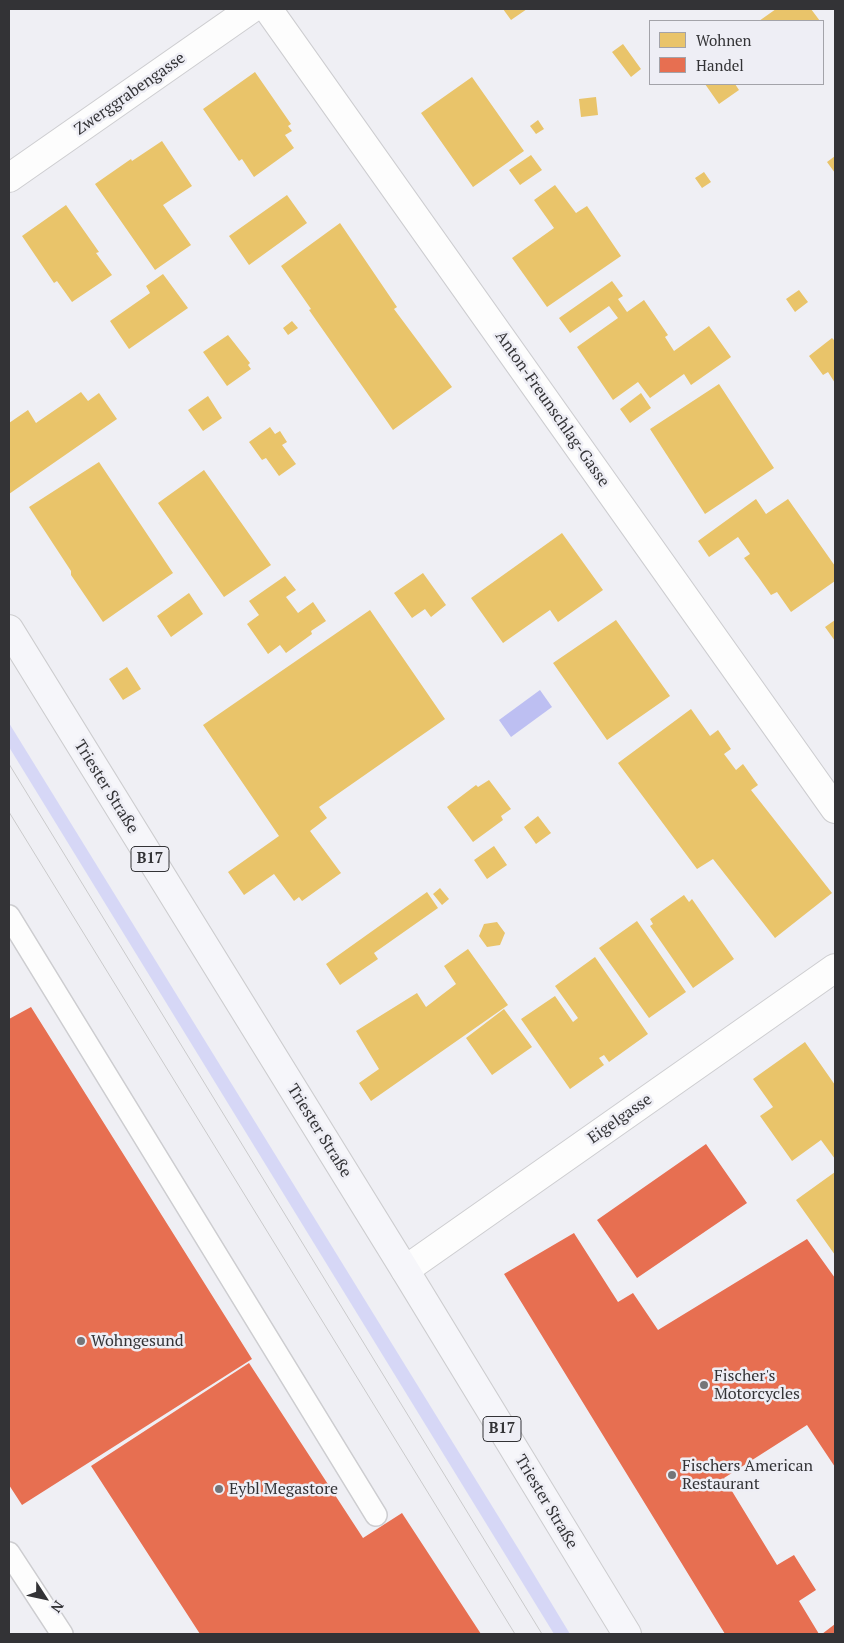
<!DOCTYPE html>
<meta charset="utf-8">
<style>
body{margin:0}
#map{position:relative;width:844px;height:1643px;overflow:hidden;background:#efeff4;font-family:"PT Serif",serif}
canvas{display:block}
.frame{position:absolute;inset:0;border:10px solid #333336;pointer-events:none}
.legend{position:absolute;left:649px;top:20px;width:175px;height:65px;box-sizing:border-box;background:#eeeef5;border:1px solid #a3a3a9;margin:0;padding:6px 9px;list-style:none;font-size:15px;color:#333336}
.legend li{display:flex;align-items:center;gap:10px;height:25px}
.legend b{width:25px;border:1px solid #a3a3a9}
.north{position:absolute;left:20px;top:1573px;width:50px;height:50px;-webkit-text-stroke:4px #eeeef5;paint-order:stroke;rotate:125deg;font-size:14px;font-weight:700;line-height:20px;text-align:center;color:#333336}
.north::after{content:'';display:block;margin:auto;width:18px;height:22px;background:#333336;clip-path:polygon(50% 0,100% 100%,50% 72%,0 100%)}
</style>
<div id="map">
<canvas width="844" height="1643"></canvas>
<div class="frame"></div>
<ul class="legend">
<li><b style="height:14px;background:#e9c46a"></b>Wohnen</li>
<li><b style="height:14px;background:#e76f51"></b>Handel</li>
</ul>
<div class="north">N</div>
</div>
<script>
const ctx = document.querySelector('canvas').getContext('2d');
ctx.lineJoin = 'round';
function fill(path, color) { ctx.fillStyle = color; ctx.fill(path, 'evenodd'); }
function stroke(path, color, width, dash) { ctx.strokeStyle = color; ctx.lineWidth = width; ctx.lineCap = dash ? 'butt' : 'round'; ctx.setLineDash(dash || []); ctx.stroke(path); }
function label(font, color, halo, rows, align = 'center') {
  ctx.font = font + ' "PT Serif",serif'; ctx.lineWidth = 5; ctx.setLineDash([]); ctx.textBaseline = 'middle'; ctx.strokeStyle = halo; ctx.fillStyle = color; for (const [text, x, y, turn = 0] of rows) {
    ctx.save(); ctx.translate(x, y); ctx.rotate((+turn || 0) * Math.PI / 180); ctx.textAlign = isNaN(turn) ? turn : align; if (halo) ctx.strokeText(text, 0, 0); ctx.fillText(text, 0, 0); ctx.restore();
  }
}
fill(new Path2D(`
 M 9,723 L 521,1553 L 570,1634 L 554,1634 L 9,747 Z`), '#d6d7f6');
fill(new Path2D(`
 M 540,690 L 552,707 L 511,737 L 499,720 Z`), '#bdbff2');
fill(new Path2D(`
 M 503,9 L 527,9 L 511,20 Z
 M 776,9 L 811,9 L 820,21 L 759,21 Z
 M 623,44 L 641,69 L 631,77 L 612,52 Z
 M 255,72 L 291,124 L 288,126 L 292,131 L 285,135 L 294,148 L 254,177 L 242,159 L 239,161 L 203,109 Z
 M 472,77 L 524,151 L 473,187 L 421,113 Z
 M 705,84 L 735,84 L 739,90 L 719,104 Z
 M 596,97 L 598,115 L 581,117 L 579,99 Z
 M 538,120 L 544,129 L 536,134 L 530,126 Z
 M 162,141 L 192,186 L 163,205 L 191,245 L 155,270 L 95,184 L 131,159 L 132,161 Z
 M 531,155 L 542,170 L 520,185 L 509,170 Z
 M 835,156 L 835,173 L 827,162 Z
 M 704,172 L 711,182 L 702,188 L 695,178 Z
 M 555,185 L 576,213 L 587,206 L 621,256 L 547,307 L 512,258 L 554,228 L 534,200 Z
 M 287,195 L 307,223 L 249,265 L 229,236 Z
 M 66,205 L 99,252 L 96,253 L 112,275 L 72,302 L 57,281 L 54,283 L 22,236 Z
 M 340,223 L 397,307 L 394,309 L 452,387 L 393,430 L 309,310 L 311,309 L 281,266 Z
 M 163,274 L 188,308 L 129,349 L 110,321 L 150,293 L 146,286 Z
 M 612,281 L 623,296 L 618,299 L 627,312 L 644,300 L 668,335 L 665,337 L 674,351 L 709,326 L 731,357 L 691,385 L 684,374 L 650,398 L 638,382 L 613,400 L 577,347 L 618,318 L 609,306 L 570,333 L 559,318 Z
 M 799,290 L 808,302 L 795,312 L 786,299 Z
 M 292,321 L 298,328 L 288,335 L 283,328 Z
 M 228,335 L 250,363 L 248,365 L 251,369 L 227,386 L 203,352 Z
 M 832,338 L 835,341 L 835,383 L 828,372 L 823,375 L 809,356 Z
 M 719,384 L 774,468 L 705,514 L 650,429 Z
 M 81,392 L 88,401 L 99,393 L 117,419 L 9,494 L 9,423 L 28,410 L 36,423 Z
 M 641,393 L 651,408 L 630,423 L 620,409 Z
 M 208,396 L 222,418 L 203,431 L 188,410 Z
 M 270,427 L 275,434 L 280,431 L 287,442 L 282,445 L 296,464 L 279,476 L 266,458 L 262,460 L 249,442 Z
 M 99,462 L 173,573 L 103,622 L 71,575 L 71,571 L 29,507 Z
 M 204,470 L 271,565 L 224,597 L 158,503 Z
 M 756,499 L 766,514 L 788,499 L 835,566 L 835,581 L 791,612 L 777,592 L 771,595 L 759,578 L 744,558 L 750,554 L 738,537 L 709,557 L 698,541 Z
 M 562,533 L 603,590 L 558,622 L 550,610 L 503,643 L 471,598 Z
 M 423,573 L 446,605 L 431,617 L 425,609 L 412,618 L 394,593 Z
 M 285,576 L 296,590 L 286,597 L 298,613 L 313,602 L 326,621 L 311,631 L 312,634 L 286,653 L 280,645 L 268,654 L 247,624 L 259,615 L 249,601 Z
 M 189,593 L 203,614 L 171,637 L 157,616 Z
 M 370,610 L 445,719 L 319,807 L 327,818 L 310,831 L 341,873 L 302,901 L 299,897 L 294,901 L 274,874 L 244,895 L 228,872 L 279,836 L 203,725 Z
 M 616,620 L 670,696 L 607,740 L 553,663 Z
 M 835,620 L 835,641 L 825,627 Z
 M 127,667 L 141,689 L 123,700 L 109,679 Z
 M 691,709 L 710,736 L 718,730 L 731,749 L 724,754 L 736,770 L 743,764 L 758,785 L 751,790 L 832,893 L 775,938 L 713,859 L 697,869 L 618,763 Z
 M 489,780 L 511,809 L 501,816 L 503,820 L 473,842 L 447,807 L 476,785 L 478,787 Z
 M 538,816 L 551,833 L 536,844 L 524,827 Z
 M 494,846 L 507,865 L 487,879 L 474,860 Z
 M 440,888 L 449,899 L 442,905 L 433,894 Z
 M 427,892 L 438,908 L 374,953 L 378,959 L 340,985 L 326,964 Z
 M 684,895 L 689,902 L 692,899 L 734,959 L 693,988 L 650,926 L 653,924 L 650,919 Z
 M 637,921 L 686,992 L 649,1018 L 599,948 Z
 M 497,922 L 505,933 L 500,945 L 487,947 L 479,936 L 484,924 Z
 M 468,949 L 508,1005 L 371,1101 L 359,1083 L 379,1069 L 356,1031 L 417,993 L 426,1007 L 456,984 L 444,966 Z
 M 595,957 L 648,1034 L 609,1062 L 604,1055 L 599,1058 L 604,1065 L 570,1089 L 521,1019 L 555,996 L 573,1022 L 578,1018 L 555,986 Z
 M 504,1009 L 532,1047 L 492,1075 L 466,1038 Z
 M 805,1042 L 835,1085 L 835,1159 L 821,1140 L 792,1161 L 760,1116 L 773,1107 L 753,1079 Z
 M 835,1172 L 835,1255 L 796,1200 Z`), '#e9c46a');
fill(new Path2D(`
 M 31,1007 L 252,1359 L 22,1505 L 9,1485 L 9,1019 Z
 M 706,1144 L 747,1203 L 637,1278 L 597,1220 Z
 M 574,1233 L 618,1302 L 633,1293 L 658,1330 L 807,1239 L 835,1278 L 835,1467 L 807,1425 L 724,1478 L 777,1565 L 794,1555 L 816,1590 L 799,1601 L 819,1634 L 725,1634 L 504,1274 Z
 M 249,1363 L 363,1538 L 402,1513 L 481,1634 L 200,1634 L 91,1466 Z
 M 835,1624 L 835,1634 L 822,1634 Z`), '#e76f51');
const service = new Path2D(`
 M 9,916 L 376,1515
 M 9,1553 L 62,1634`);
const minor = new Path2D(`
 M 268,9 L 835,809
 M 9,178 L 251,9
 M 405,1270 L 835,968`);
const primary = new Path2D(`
 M 9,629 L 405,1270 L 627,1634`);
stroke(service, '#cdcdd0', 24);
stroke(minor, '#cdcdd0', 30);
stroke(primary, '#cdcdcf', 30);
stroke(service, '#fdfdfd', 21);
stroke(minor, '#fdfdfd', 28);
stroke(primary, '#f6f6fa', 28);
stroke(new Path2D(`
 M 9,764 L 542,1634
 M 9,812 L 515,1634`), '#cacacb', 1);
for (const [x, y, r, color] of [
 [81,1341,5,"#757578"],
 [704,1385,5,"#757578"],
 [672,1475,5,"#757578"],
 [219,1489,5,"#757578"]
]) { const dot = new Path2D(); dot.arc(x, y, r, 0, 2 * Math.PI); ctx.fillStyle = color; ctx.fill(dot); stroke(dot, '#eeeef5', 2); }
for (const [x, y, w] of [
 [150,859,38],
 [502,1429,38]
]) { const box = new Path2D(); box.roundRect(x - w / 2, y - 12.5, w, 25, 4); ctx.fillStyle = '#eeeef5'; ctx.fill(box); stroke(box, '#333336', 1); }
label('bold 15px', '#333336', null, [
 ["B17",150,859],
 ["B17",502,1429]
]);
label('16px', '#333336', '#eeeef5', [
 ["Zwerggrabengasse",130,94,-35],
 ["Anton-Freunschlag-Gasse",552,409,55],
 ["Triester Straße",106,787,58],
 ["Eigelgasse",620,1119,-35],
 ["Triester Straße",319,1131,58],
 ["Triester Straße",546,1502,59]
]);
label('16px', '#333336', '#eeeef5', [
 ["Wohngesund",91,1341],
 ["Fischer's",714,1376],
 ["Motorcycles",714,1394],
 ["Fischers American",682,1466],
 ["Restaurant",682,1484],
 ["Eybl Megastore",229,1489]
], 'left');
</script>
